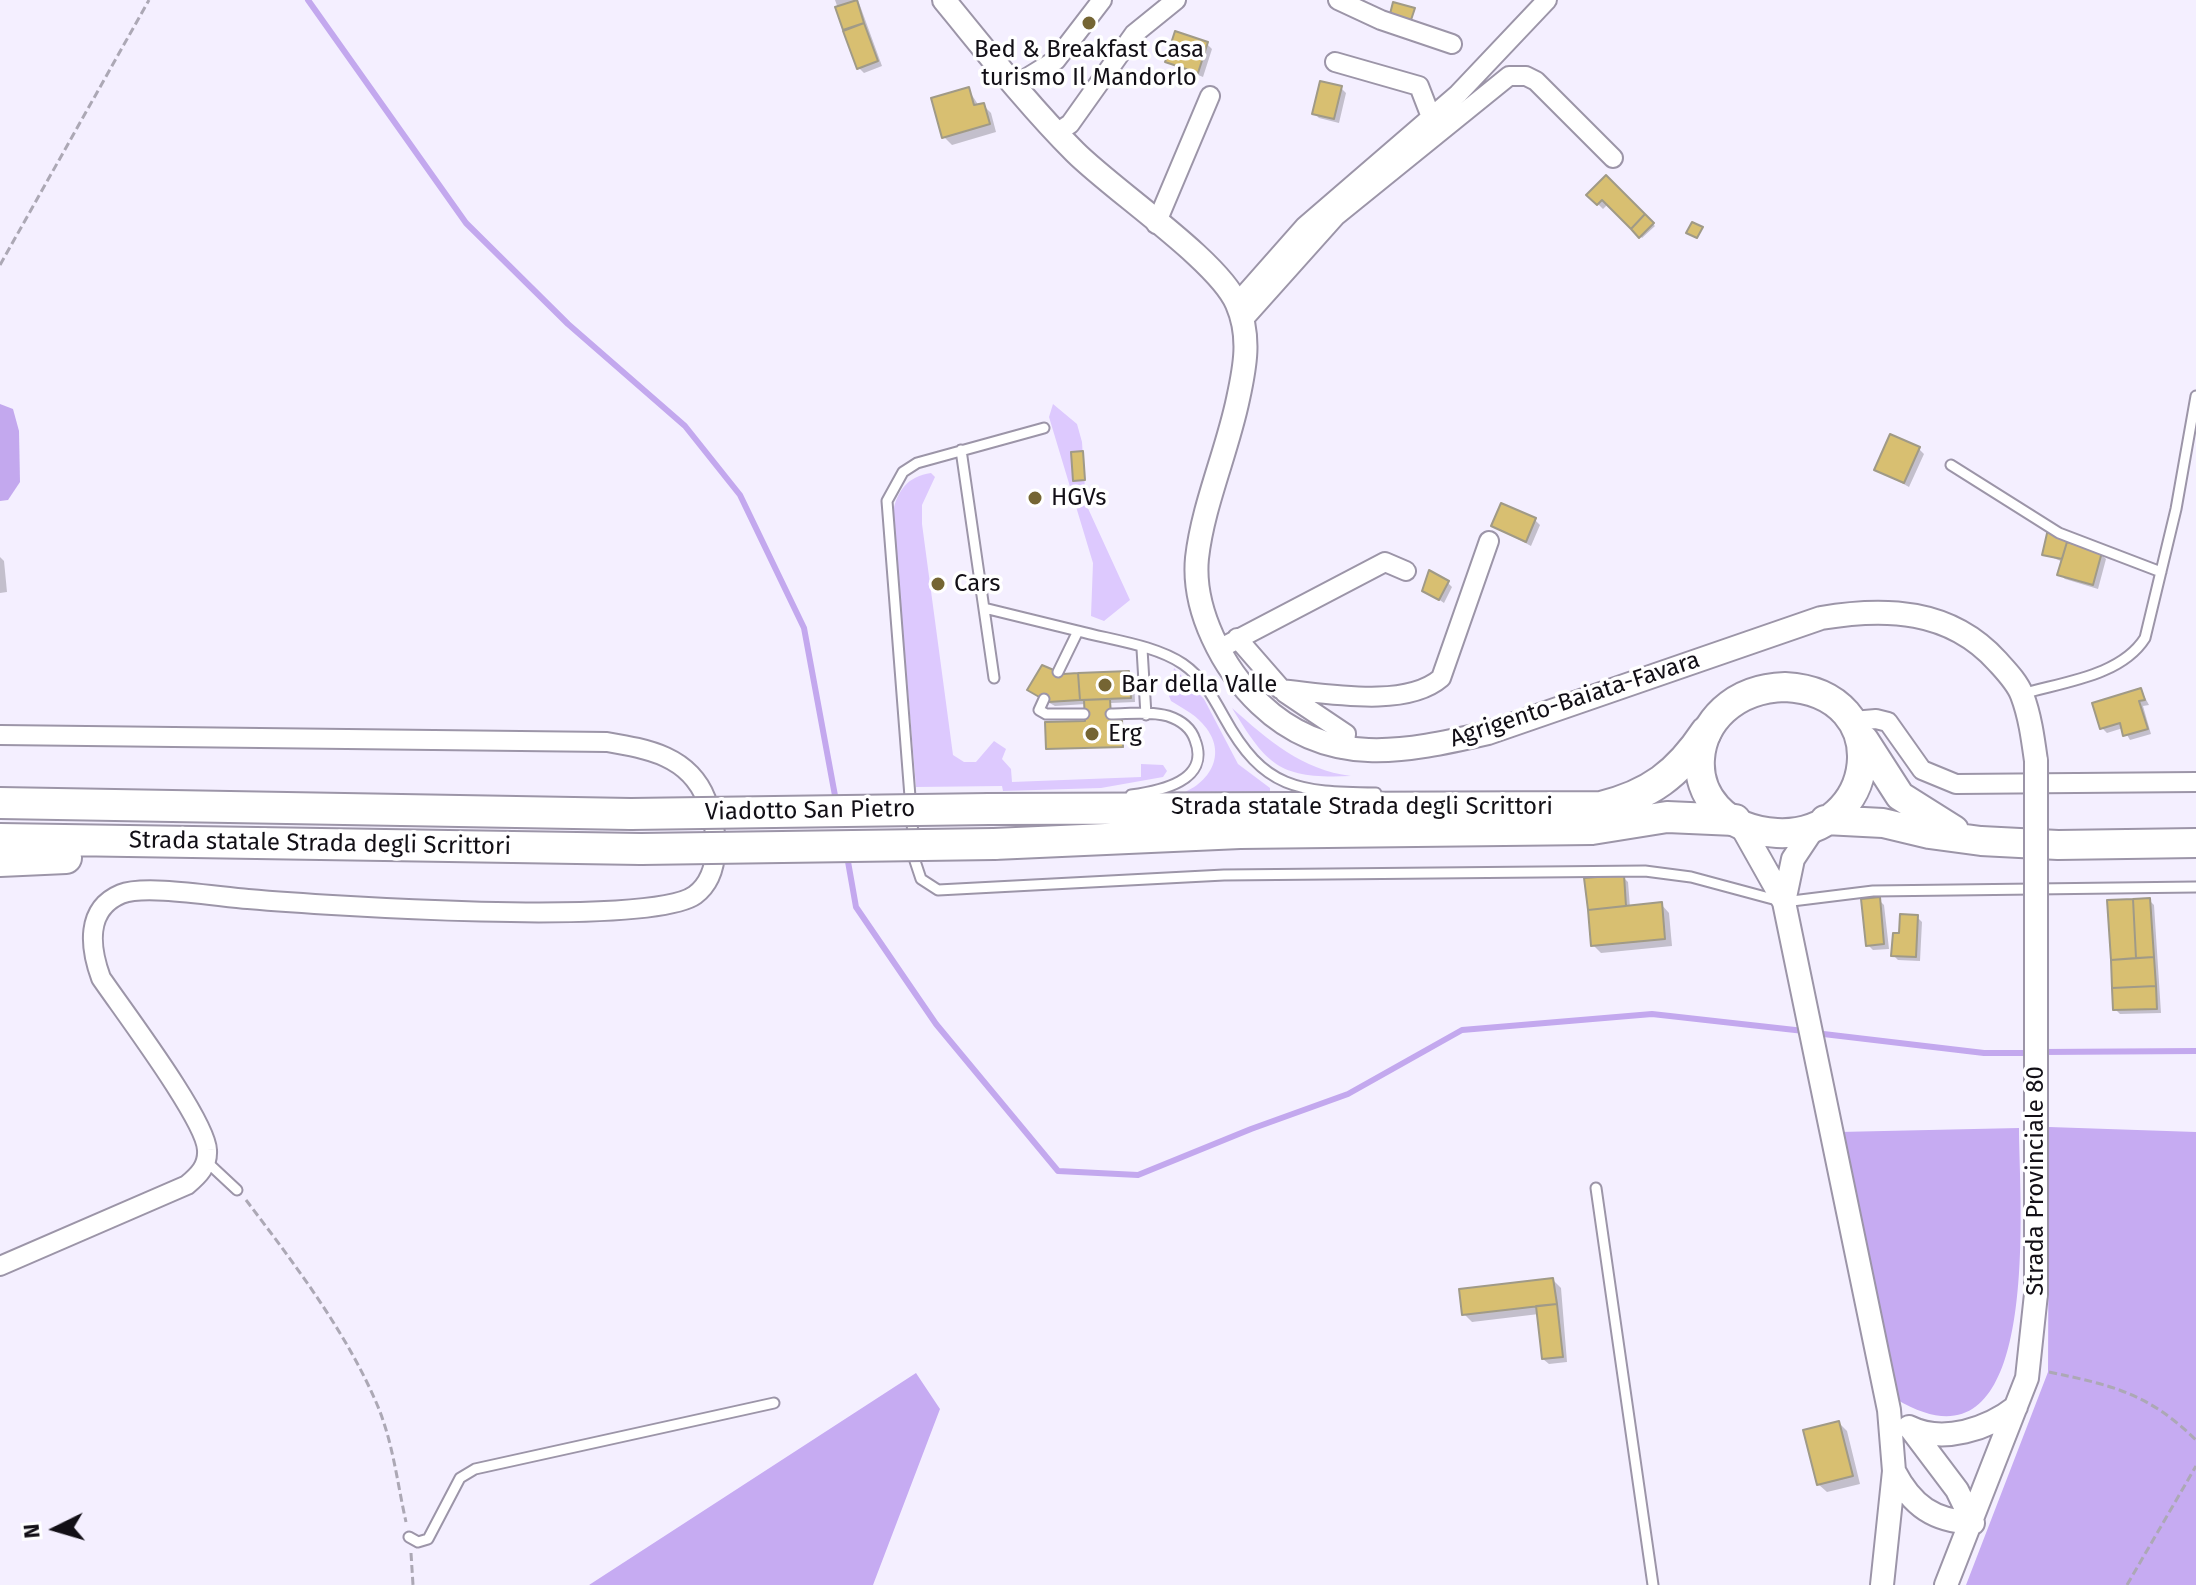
<!DOCTYPE html>
<style>
body{margin:0}
#map{position:relative;width:2196px;height:1585px;overflow:hidden;background:#f4efff;font-family:"Fira Sans",sans-serif}
canvas{display:block}
.north{position:absolute;left:16px;top:1489px;width:80px;height:80px;-webkit-text-stroke:6px #fff;paint-order:stroke;rotate:265deg;font-size:22px;font-weight:700;line-height:32px;text-align:center;color:#120f16}
.north::after{content:'';display:block;margin:auto;width:28px;height:36px;background:#120f16;clip-path:polygon(50% 0,100% 100%,50% 72%,0 100%)}
</style>
<div id="map">
<canvas width="2196" height="1585"></canvas>
<div class="north">N</div>
</div>
<script>
const ctx = document.querySelector('canvas').getContext('2d');
ctx.lineJoin = 'round';
function fill(path, color) { ctx.fillStyle = color; ctx.fill(path, 'evenodd'); }
function stroke(path, color, width, dash) { ctx.strokeStyle = color; ctx.lineWidth = width; ctx.lineCap = dash ? 'butt' : 'round'; ctx.setLineDash(dash || []); ctx.stroke(path); }
function label(font, color, halo, rows, align = 'center') {
  ctx.font = font + ' "Fira Sans",sans-serif'; ctx.lineWidth = 7; ctx.setLineDash([]); ctx.textBaseline = 'middle'; ctx.strokeStyle = halo; ctx.fillStyle = color; for (const [text, x, y, turn = 0] of rows) {
    ctx.save(); ctx.translate(x, y); ctx.rotate((+turn || 0) * Math.PI / 180); ctx.textAlign = isNaN(turn) ? turn : align; if (halo) ctx.strokeText(text, 0, 0); ctx.fillText(text, 0, 0); ctx.restore();
  }
}
fill(new Path2D(`
 M 1053,404 L 1077,424 L 1082,442 L 1086,504 L 1130,600 L 1104,621 L 1091,616 L 1093,563 L 1049,417 Z
 M 931,473 L 935,477 L 922,505 L 922,524 L 953,755 L 964,762 L 976,762 L 994,741 L 1006,749 L 1002,759 L 1011,769 L 1012,782 L 1141,777 L 1141,764 L 1163,765 L 1167,771 L 1163,777 L 1101,788 L 1003,791 L 1002,786 L 916,787 L 893,512 C 897,491 908,476 931,473 Z
 M 1174,668 L 1204,699 L 1238,764 L 1270,788 L 1270,798 L 1174,796 C 1208,787 1231,754 1202,723 C 1193,713 1182,708 1171,701 L 1169,696 Z
 M 1232,708 C 1268,740 1302,770 1351,776 C 1280,779 1268,767 1232,708 Z`), '#ddc9fe');
fill(new Path2D(`
 M 2049,1127 L 2196,1132 L 2196,1585 L 1966,1585 L 2048,1372 Z
 M 2019,1128 C 2019,1201 2045,1489 1896,1399 L 1839,1132 Z
 M 916,1373 L 940,1409 L 873,1585 L 589,1585 Z`), '#c6abf2');
fill(new Path2D(`
 M 0,404 L 13,409 L 19,431 L 20,482 L 8,500 L 0,501 Z`), '#c3a8ee');
fill(new Path2D(`
 M 835,0 L 858,0 L 882,66 L 864,73 L 859,68 Z
 M 1207,44 L 1212,49 L 1203,77 L 1167,62 Z
 M 1341,88 L 1346,93 L 1339,123 L 1319,118 L 1314,113 Z
 M 968,89 L 979,106 L 983,105 L 991,113 L 996,132 L 952,145 L 944,137 Z
 M 1606,178 L 1655,226 L 1642,238 L 1608,204 L 1603,209 L 1589,195 Z
 M 1919,449 L 1924,454 L 1909,487 L 1876,469 Z
 M 1535,520 L 1540,525 L 1531,546 L 1493,526 Z
 M 2066,543 L 2101,554 L 2106,559 L 2098,589 L 2065,579 L 2059,574 L 2063,562 L 2044,554 Z
 M 0,557 L 4,561 L 7,592 L 0,593 Z
 M 1447,582 L 1452,587 L 1444,603 L 1425,590 Z
 M 1129,673 L 1134,678 L 1135,702 L 1111,703 L 1112,722 L 1123,724 L 1124,748 L 1048,748 L 1087,723 L 1086,704 L 1055,706 L 1035,695 L 1063,676 Z
 M 2141,690 L 2149,705 L 2143,706 L 2151,734 L 2130,740 L 2123,728 L 2107,733 L 2102,728 Z
 M 1623,877 L 1628,882 L 1630,907 L 1661,904 L 1669,913 L 1672,946 L 1601,953 L 1593,945 Z
 M 1879,900 L 1884,905 L 1889,949 L 1873,950 L 1868,945 Z
 M 2149,900 L 2154,905 L 2161,1013 L 2120,1014 L 2115,1009 L 2109,902 Z
 M 1917,917 L 1922,922 L 1920,961 L 1898,960 L 1893,955 L 1901,935 Z
 M 1553,1280 L 1561,1288 L 1567,1362 L 1549,1364 L 1543,1359 L 1539,1314 L 1472,1322 L 1464,1314 Z
 M 1839,1423 L 1847,1431 L 1860,1484 L 1827,1492 L 1818,1484 Z`), '#0003');
stroke(new Path2D(`
 M 308,0 L 466,223 L 568,324 L 685,426 L 740,495 L 804,628 L 836,801
 M 847,856 L 856,907 L 936,1024 L 1058,1171 L 1138,1175 L 1251,1129 L 1348,1094 L 1462,1030 L 1652,1014 L 1804,1031
 M 1815,1033 L 1984,1053 L 2031,1053
 M 2042,1052 L 2196,1051`), '#c3a8ee', 6);
const building = new Path2D(`
 M 857,0 L 864,23 L 843,30 L 835,7 Z
 M 1393,2 L 1415,8 L 1411,20 L 1390,14 Z
 M 864,23 L 878,61 L 857,69 L 843,31 Z
 M 1175,31 L 1208,42 L 1198,73 L 1165,62 Z
 M 1320,81 L 1342,86 L 1334,119 L 1312,114 Z
 M 969,87 L 974,105 L 984,103 L 990,124 L 942,138 L 931,98 Z
 M 1606,175 L 1645,214 L 1631,229 L 1602,200 L 1597,205 L 1586,195 Z
 M 1645,214 L 1654,223 L 1639,238 L 1631,229 Z
 M 1692,222 L 1703,227 L 1697,238 L 1686,233 Z
 M 1890,434 L 1920,447 L 1904,483 L 1874,470 Z
 M 1083,451 L 1085,480 L 1073,481 L 1071,452 Z
 M 1501,503 L 1536,518 L 1526,542 L 1491,526 Z
 M 2048,529 L 2067,542 L 2062,559 L 2042,555 Z
 M 2067,542 L 2102,552 L 2093,585 L 2057,575 Z
 M 1429,570 L 1449,581 L 1439,600 L 1422,591 Z
 M 1042,665 L 1063,674 L 1078,673 L 1080,700 L 1048,702 L 1027,690 Z
 M 1129,671 L 1131,698 L 1080,700 L 1078,673 Z
 M 2141,688 L 2145,700 L 2139,701 L 2148,729 L 2123,736 L 2120,723 L 2100,729 L 2092,703 Z
 M 1110,699 L 1111,720 L 1122,720 L 1123,747 L 1046,749 L 1045,722 L 1085,721 L 1084,700 Z
 M 1624,875 L 1626,906 L 1588,910 L 1584,878 Z
 M 1880,897 L 1884,944 L 1866,946 L 1861,899 Z
 M 2150,898 L 2154,957 L 2136,958 L 2133,899 Z
 M 2133,899 L 2136,958 L 2111,960 L 2107,900 Z
 M 1662,902 L 1665,939 L 1591,946 L 1588,910 Z
 M 1900,914 L 1918,915 L 1916,957 L 1891,956 L 1893,933 L 1899,933 Z
 M 2154,957 L 2156,986 L 2112,988 L 2111,960 Z
 M 2156,986 L 2157,1009 L 2113,1010 L 2112,988 Z
 M 1553,1278 L 1557,1304 L 1462,1315 L 1459,1289 Z
 M 1557,1304 L 1563,1357 L 1542,1359 L 1536,1306 Z
 M 1839,1421 L 1853,1476 L 1817,1485 L 1803,1430 Z`);
fill(building, '#d8bf71');
stroke(building, '#a09a87', 2);
const service = new Path2D(`
 M 1044,428 L 917,463 L 903,472 L 887,501 L 915,861 L 921,879 L 938,890 L 1224,875 L 1645,871 L 1691,877 L 1784,902 L 1873,891 L 2196,887
 M 961,450 L 994,678
 M 1951,465 L 2059,533 L 2161,572
 M 984,608 L 1078,631
 M 1142,649 L 1146,715
 M 1058,672 L 1078,631 C 1111,640 1155,645 1183,664 C 1202,677 1213,697 1224,717 C 1264,790 1298,792 1376,793
 M 2022,694 C 2063,682 2121,676 2145,638 L 2176,509 L 2196,396
 M 1044,699 L 1039,710 L 1046,714 L 1084,714
 M 1111,714 C 1128,714 1151,711 1168,716 C 1180,720 1191,728 1195,740 C 1211,781 1160,791 1131,795
 M 207,1162 L 237,1190
 M 1596,1188 L 1653,1585
 M 409,1537 L 418,1542 L 428,1539 L 460,1478 L 475,1469 L 774,1403`);
const minor = new Path2D(`
 M 1338,0 L 1381,20 L 1452,44
 M 1335,62 L 1419,86 L 1431,117
 M 1017,84 L 1056,60 L 1102,0
 M 1058,132 L 1070,124 L 1134,34 L 1176,0
 M 1156,224 L 1210,96
 M 1237,303 L 1305,226 L 1458,94 L 1547,0
 M 1243,320 L 1336,216 L 1509,76 L 1526,76 L 1536,81 L 1613,158
 M 1237,638 L 1285,693 L 1346,734 L 1344,749
 M 1219,649 L 1385,562 L 1406,571
 M 1280,689 C 1325,693 1405,709 1441,678 L 1489,541
 M 1853,721 L 1876,719 L 1888,722 L 1922,770 L 1956,784 L 2196,782
 M 0,735 L 607,742 C 648,749 689,756 706,799 C 718,827 723,874 695,895 C 650,928 318,905 248,899 C 219,897 145,884 121,894 C 85,909 90,948 101,978 C 122,1009 206,1120 207,1150 C 208,1166 199,1175 187,1185 L 0,1266`);
const tertiary = new Path2D(`
 M 944,0 C 986,51 1028,105 1075,152 C 1114,191 1219,261 1237,304 C 1251,336 1245,367 1238,399 C 1227,452 1203,505 1197,558 C 1192,610 1223,669 1260,704 C 1328,769 1405,752 1488,733 L 1821,618 C 1885,607 1950,609 1997,661 C 2006,671 2017,682 2022,695 C 2030,716 2033,739 2036,761
 M 1739,822 L 1784,902
 M 1815,826 L 1793,859 L 1784,902 L 1889,1410 L 1894,1471 L 1882,1585
 M 1909,1427 C 1943,1444 1988,1429 2016,1407
 M 1894,1471 C 1912,1506 1934,1521 1973,1523 L 1957,1490 L 1911,1429
 M 1946,1585 L 2027,1378 L 2036,1294`);
const primary = new Path2D(`
 M 1785,687 C 1899,693 1878,838 1777,833 C 1667,826 1679,690 1785,687 Z
 M 1864,740 L 1900,796 L 1954,830
 M 1825,820 L 1883,823 L 1929,834 L 1981,841 L 2058,845 L 2196,843`);
const trunk = new Path2D(`
 M 0,803 L 631,814
 M 989,809 L 1601,807 C 1650,795 1678,774 1706,732
 M 0,839 L 641,849
 M 994,844 L 1240,833 L 1592,829 L 1667,817 L 1735,820
 M 0,861 L 66,858`);
stroke(service, '#9c95a8', 13);
stroke(minor, '#9c95a8', 22);
stroke(tertiary, '#9c95a8', 26);
stroke(primary, '#9c95a8', 32);
stroke(trunk, '#9c95a8', 34);
stroke(new Path2D(`
 M 0,265 L 149,0
 M 246,1200 C 293,1262 345,1330 376,1402 C 393,1441 397,1482 406,1522
 M 2049,1372 C 2111,1385 2148,1393 2196,1440
 M 411,1553 L 413,1585
 M 2127,1585 L 2196,1466`), '#aca8b5', 3, [8, 4]);
stroke(service, '#fff', 9);
stroke(minor, '#fff', 18);
stroke(tertiary, '#fff', 22);
stroke(primary, '#fff', 28);
stroke(trunk, '#fff', 30);
const tertiaryBridge = new Path2D(`
 M 2036,761 L 2036,1294`);
const trunkBridge = new Path2D(`
 M 631,814 L 989,809
 M 641,849 L 994,844`);
stroke(tertiaryBridge, '#9c95a8', 26, []);
stroke(trunkBridge, '#9c95a8', 34, []);
stroke(tertiaryBridge, '#fff', 22);
stroke(trunkBridge, '#fff', 30);
for (const [x, y, r, color] of [
 [1089,23,8,"#756533"],
 [1035,498,8,"#756533"],
 [938,584,8,"#756533"],
 [1105,685,8,"#756533"],
 [1092,734,8,"#756533"]
]) { const dot = new Path2D(); dot.arc(x, y, r, 0, 2 * Math.PI); ctx.fillStyle = color; ctx.fill(dot); stroke(dot, '#fff', 3); }
label('24px', '#120f16', '#fff', [
 ["Bed & Breakfast Casa",1089,50,"center"],
 ["turismo Il Mandorlo",1089,78,"center"],
 ["HGVs",1051,498],
 ["Cars",954,584],
 ["Bar della Valle",1121,685],
 ["Erg",1108,734]
], 'left');
label('24px', '#120f16', '#fff', [
 ["Agrigento-Baiata-Favara",1575,700,-18],
 ["Strada statale Strada degli Scrittori",1362,807],
 ["Viadotto San Pietro",810,811,-1],
 ["Strada statale Strada degli Scrittori",320,844,1],
 ["Strada Provinciale 80",2036,1181,-90]
]);
</script>
